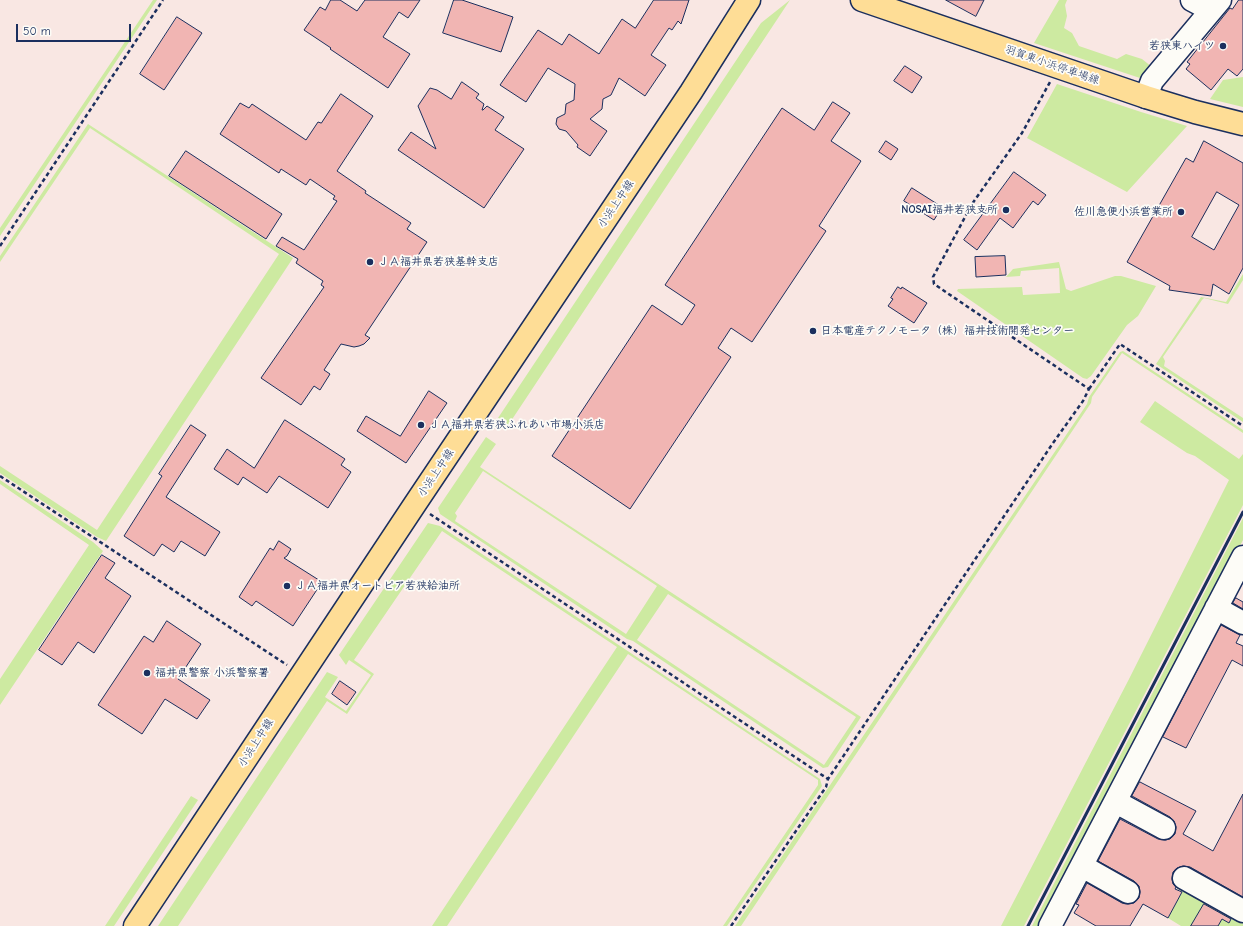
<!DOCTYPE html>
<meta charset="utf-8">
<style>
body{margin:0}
#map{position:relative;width:1243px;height:926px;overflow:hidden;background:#f9e7e3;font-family:"Comic Neue",sans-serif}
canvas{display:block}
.scale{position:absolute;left:16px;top:24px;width:115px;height:18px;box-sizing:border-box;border:2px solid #1b2f5e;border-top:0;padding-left:5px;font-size:12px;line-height:14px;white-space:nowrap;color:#1b2f5e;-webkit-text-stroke:3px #fdfcf7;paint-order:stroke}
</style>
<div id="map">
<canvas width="1243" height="926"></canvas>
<div class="scale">50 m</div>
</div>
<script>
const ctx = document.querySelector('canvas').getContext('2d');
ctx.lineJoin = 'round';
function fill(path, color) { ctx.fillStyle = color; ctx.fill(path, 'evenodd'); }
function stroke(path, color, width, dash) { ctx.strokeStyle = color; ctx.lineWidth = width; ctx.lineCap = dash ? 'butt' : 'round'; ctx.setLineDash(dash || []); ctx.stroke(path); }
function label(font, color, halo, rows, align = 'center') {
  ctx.font = font + ' "Comic Neue","Klee One",sans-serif'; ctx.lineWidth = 3.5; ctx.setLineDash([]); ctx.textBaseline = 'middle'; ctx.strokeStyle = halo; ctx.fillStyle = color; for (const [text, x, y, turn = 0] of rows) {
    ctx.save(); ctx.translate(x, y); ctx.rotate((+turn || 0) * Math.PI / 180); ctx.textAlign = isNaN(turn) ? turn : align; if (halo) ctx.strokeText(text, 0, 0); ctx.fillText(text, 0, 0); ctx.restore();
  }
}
fill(new Path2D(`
 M 153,0 L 157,0 L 0,236 L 0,228 Z
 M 790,0 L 507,427 L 498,418 L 761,23 Z
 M 1059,0 L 1067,0 L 1065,5 L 1067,16 L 1064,28 L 1072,33 L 1079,46 L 1117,59 L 1126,54 L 1142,59 L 1152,67 L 1146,74 L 1140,78 L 1034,43 Z
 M 1243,77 L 1243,107 L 1210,99 L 1223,80 Z
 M 1057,84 L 1141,112 L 1187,126 L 1127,192 L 1027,138 Z
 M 88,124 L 293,258 L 106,541 L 97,537 L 0,473 L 0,466 L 97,530 L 279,254 L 90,128 L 0,262 L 0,256 Z
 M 1059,262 L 1066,289 L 1071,291 L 1115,276 L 1121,276 L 1156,286 L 1138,316 L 1127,325 L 1091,376 L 1087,379 L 1083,378 L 957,291 L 958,289 L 1022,287 L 1023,295 L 1060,293 L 1059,268 L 1021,271 L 1020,276 L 1006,277 L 1013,269 Z
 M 1243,274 L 1243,280 L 1228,304 L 1204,298 L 1202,300 L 1163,357 L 1165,361 L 1164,366 L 1243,418 L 1243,422 L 1156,364 L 1201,297 L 1226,302 Z
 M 1123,351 L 1243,430 L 1243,433 L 1122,353 L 1092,397 L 1091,403 L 741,926 L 735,926 L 1087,404 L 1089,397 L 1120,352 Z
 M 1155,401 L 1239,459 L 1243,454 L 1243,505 L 1024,926 L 1001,926 L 1128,681 L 1229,480 L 1195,456 L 1187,453 L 1140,422 Z
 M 486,437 L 496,444 L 480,467 L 861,717 L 828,767 L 823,768 L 633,641 L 627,639 L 440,514 L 438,508 ZM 483,471 L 657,586 L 626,634 L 455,521 L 457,516 L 455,513 ZM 668,594 L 856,717 L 824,765 L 637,640 Z
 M 0,480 L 93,542 L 103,551 L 0,705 L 0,679 L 89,545 L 0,484 Z
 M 1243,518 L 1243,540 L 1041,926 L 1032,926 Z
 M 428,523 L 440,526 L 820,779 L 822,786 L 727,926 L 723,926 L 818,785 L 818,780 L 628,654 L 447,926 L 432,926 L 617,647 L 442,531 L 354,660 L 374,674 L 347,714 L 327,701 L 178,926 L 158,926 L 327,672 L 338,677 L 325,697 L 346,711 L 371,675 L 349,660 L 346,665 L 339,655 Z
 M 191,796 L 198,800 L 114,926 L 105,926 Z
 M 1180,882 L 1243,917 L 1243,926 L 1181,926 L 1168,918 L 1182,892 L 1177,888 Z`), '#cdeaa1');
const building = new Path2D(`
 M 331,0 L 340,0 L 357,11 L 365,0 L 420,0 L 408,18 L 399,12 L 383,37 L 410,54 L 388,88 L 330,49 L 331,48 L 304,30 L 320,7 L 325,10 Z
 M 454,0 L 462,0 L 513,17 L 501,52 L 443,33 Z
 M 654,0 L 689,0 L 681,24 L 678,21 L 672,30 L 669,28 L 651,55 L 666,65 L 645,96 L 619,78 L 611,95 L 603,99 L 602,109 L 590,119 L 607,131 L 590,156 L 577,147 L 578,145 L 566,131 L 559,129 L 556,124 L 557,118 L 565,114 L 566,104 L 574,100 L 575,84 L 548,68 L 526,102 L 500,85 L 538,30 L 562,45 L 569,34 L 599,54 L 622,19 L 635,28 Z
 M 946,0 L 984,0 L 976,16 Z
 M 1239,0 L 1243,0 L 1243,69 L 1237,76 L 1228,69 L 1211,90 L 1186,69 L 1190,64 L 1187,62 L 1230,8 L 1232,9 Z
 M 177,17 L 202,33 L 164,90 L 140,74 Z
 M 905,66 L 922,77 L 912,93 L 894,81 Z
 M 462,82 L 479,94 L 476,98 L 484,104 L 482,110 L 483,110 L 487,106 L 504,117 L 495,130 L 524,149 L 484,208 L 398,150 L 411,132 L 436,149 L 418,106 L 430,88 L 437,90 L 451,99 Z
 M 341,94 L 373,116 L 337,171 L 366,191 L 365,193 L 411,223 L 407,229 L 427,242 L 365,335 L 370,338 L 364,344 L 359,346 L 354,347 L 341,344 L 324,370 L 330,374 L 320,390 L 314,386 L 301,405 L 261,378 L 324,287 L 321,285 L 323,281 L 296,263 L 298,259 L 276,246 L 282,237 L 304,250 L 337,201 L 333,199 L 335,196 L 310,179 L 306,185 L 281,169 L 279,173 L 220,134 L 240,103 L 249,108 L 252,104 L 306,140 L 318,122 L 321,123 Z
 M 833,102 L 850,113 L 831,141 L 861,161 L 819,226 L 826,231 L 752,342 L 731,328 L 718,348 L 731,357 L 630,509 L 552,456 L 652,305 L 682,325 L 695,305 L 665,285 L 782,108 L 814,130 Z
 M 886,141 L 898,149 L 891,160 L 879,152 Z
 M 1204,141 L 1243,163 L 1243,268 L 1229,294 L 1213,284 L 1211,296 L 1169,290 L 1170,286 L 1127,262 L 1186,158 L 1193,162 ZM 1217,192 L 1239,205 L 1214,250 L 1192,237 Z
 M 186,151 L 282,214 L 266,239 L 169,176 Z
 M 1014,172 L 1046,195 L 1038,205 L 1033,201 L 1013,228 L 1000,218 L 977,250 L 964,240 Z
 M 912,188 L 942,207 L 934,220 L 904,201 Z
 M 1005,256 L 1006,275 L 976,277 L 975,257 Z
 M 898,287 L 901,289 L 902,287 L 927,303 L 914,323 L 888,306 L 893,299 L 891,298 Z
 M 429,391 L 447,403 L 406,463 L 357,431 L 366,416 L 400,436 Z
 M 285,420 L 345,459 L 341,465 L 351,472 L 328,508 L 279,476 L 267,493 L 243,477 L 238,485 L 214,469 L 227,449 L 254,468 Z
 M 191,425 L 206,435 L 166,497 L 220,532 L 205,556 L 181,541 L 174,552 L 162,544 L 154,556 L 124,536 L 162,476 L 159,474 Z
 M 279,541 L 291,549 L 287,556 L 284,558 L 322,582 L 293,626 L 256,601 L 252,606 L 239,597 L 270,548 L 273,550 Z
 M 102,555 L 115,563 L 105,578 L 131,596 L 94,653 L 78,642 L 62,665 L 39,650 Z
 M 1236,598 L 1243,602 L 1243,609 L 1233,603 Z
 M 167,621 L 201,644 L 178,679 L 210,700 L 197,719 L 165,699 L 142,734 L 98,705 L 144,636 L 153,642 Z
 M 1221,625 L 1240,635 L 1236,643 L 1243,646 L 1243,666 L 1232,660 L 1186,748 L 1163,737 Z
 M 340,681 L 356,692 L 347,705 L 332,694 Z
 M 1140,782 L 1196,811 L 1183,834 L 1213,851 L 1243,794 L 1243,897 L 1190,867 L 1183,866 L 1177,868 L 1173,872 L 1172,879 L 1173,884 L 1176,887 L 1175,889 L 1182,892 L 1168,918 L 1143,904 L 1130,926 L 1096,926 L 1074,913 L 1079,905 L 1076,904 L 1087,883 L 1122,903 L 1128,904 L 1134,903 L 1139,898 L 1140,892 L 1139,886 L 1134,881 L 1098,861 L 1120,819 L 1158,839 L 1165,840 L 1170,839 L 1175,834 L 1176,827 L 1174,821 L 1170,817 L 1132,796 Z
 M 1204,904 L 1231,919 L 1229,923 L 1222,919 L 1218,926 L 1191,926 Z`);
fill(building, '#f1b5b3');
stroke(building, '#1b2f5e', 1);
const minor = new Path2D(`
 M 1192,0 L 1211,10
 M 1146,97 L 1152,81 L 1220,0
 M 1216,608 L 1243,623
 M 1116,802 L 1164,828
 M 1082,866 L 1128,892
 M 1184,878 L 1243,911
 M 1050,926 L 1243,557`);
const major = new Path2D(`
 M 862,0 L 1146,97 L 1195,112 L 1243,124
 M 135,926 L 415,504 L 691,92 L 749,0`);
stroke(minor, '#1b2f5e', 25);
stroke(major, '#1b2f5e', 25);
stroke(new Path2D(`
 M 0,246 L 163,0
 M 1089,389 L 1120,344 L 1243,426
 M 0,476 L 287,665
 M 430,514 L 828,779
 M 731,926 L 826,787 L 828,779 L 1053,443 L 1083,401 L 1089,389 L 934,284 L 933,277 L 972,204 L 1022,133 L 1050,82`), '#1b2f5e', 2.5, [4, 3]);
stroke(minor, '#fdfcf7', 22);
stroke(major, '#fedd96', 22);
stroke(new Path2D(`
 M 1028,926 L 1243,512`), '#1b2f5e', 3);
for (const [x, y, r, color] of [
 [1223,46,4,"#1b2f5e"],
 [1006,210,4,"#1b2f5e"],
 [1181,212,4,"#1b2f5e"],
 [370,262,4,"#1b2f5e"],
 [813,331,4,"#1b2f5e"],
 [421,425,4,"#1b2f5e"],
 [287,586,4,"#1b2f5e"],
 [147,673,4,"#1b2f5e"]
]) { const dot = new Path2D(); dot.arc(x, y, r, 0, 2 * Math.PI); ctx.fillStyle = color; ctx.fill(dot); stroke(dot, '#fdfcf7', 1.5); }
label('bold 11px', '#1b2f5e', '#fdfcf7', [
 ["若狭東ハイツ",1215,46,"right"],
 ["NOSAI福井若狭支所",998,210,"right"],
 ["佐川急便小浜営業所",1173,212,"right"],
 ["ＪＡ福井県若狭基幹支店",378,262],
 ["日本電産テクノモータ（株）福井技術開発センター",821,331],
 ["ＪＡ福井県若狭ふれあい市場小浜店",429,425],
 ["ＪＡ福井県オートピア若狭給油所",295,586],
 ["福井県警察 小浜警察署",155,673]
], 'left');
label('11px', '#1b2f5e', '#fdfcf7', [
 ["羽賀東小浜停車場線",1052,65,19],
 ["小浜上中線",616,204,-56],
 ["小浜上中線",436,473,-56],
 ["小浜上中線",256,743,-57]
]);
</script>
